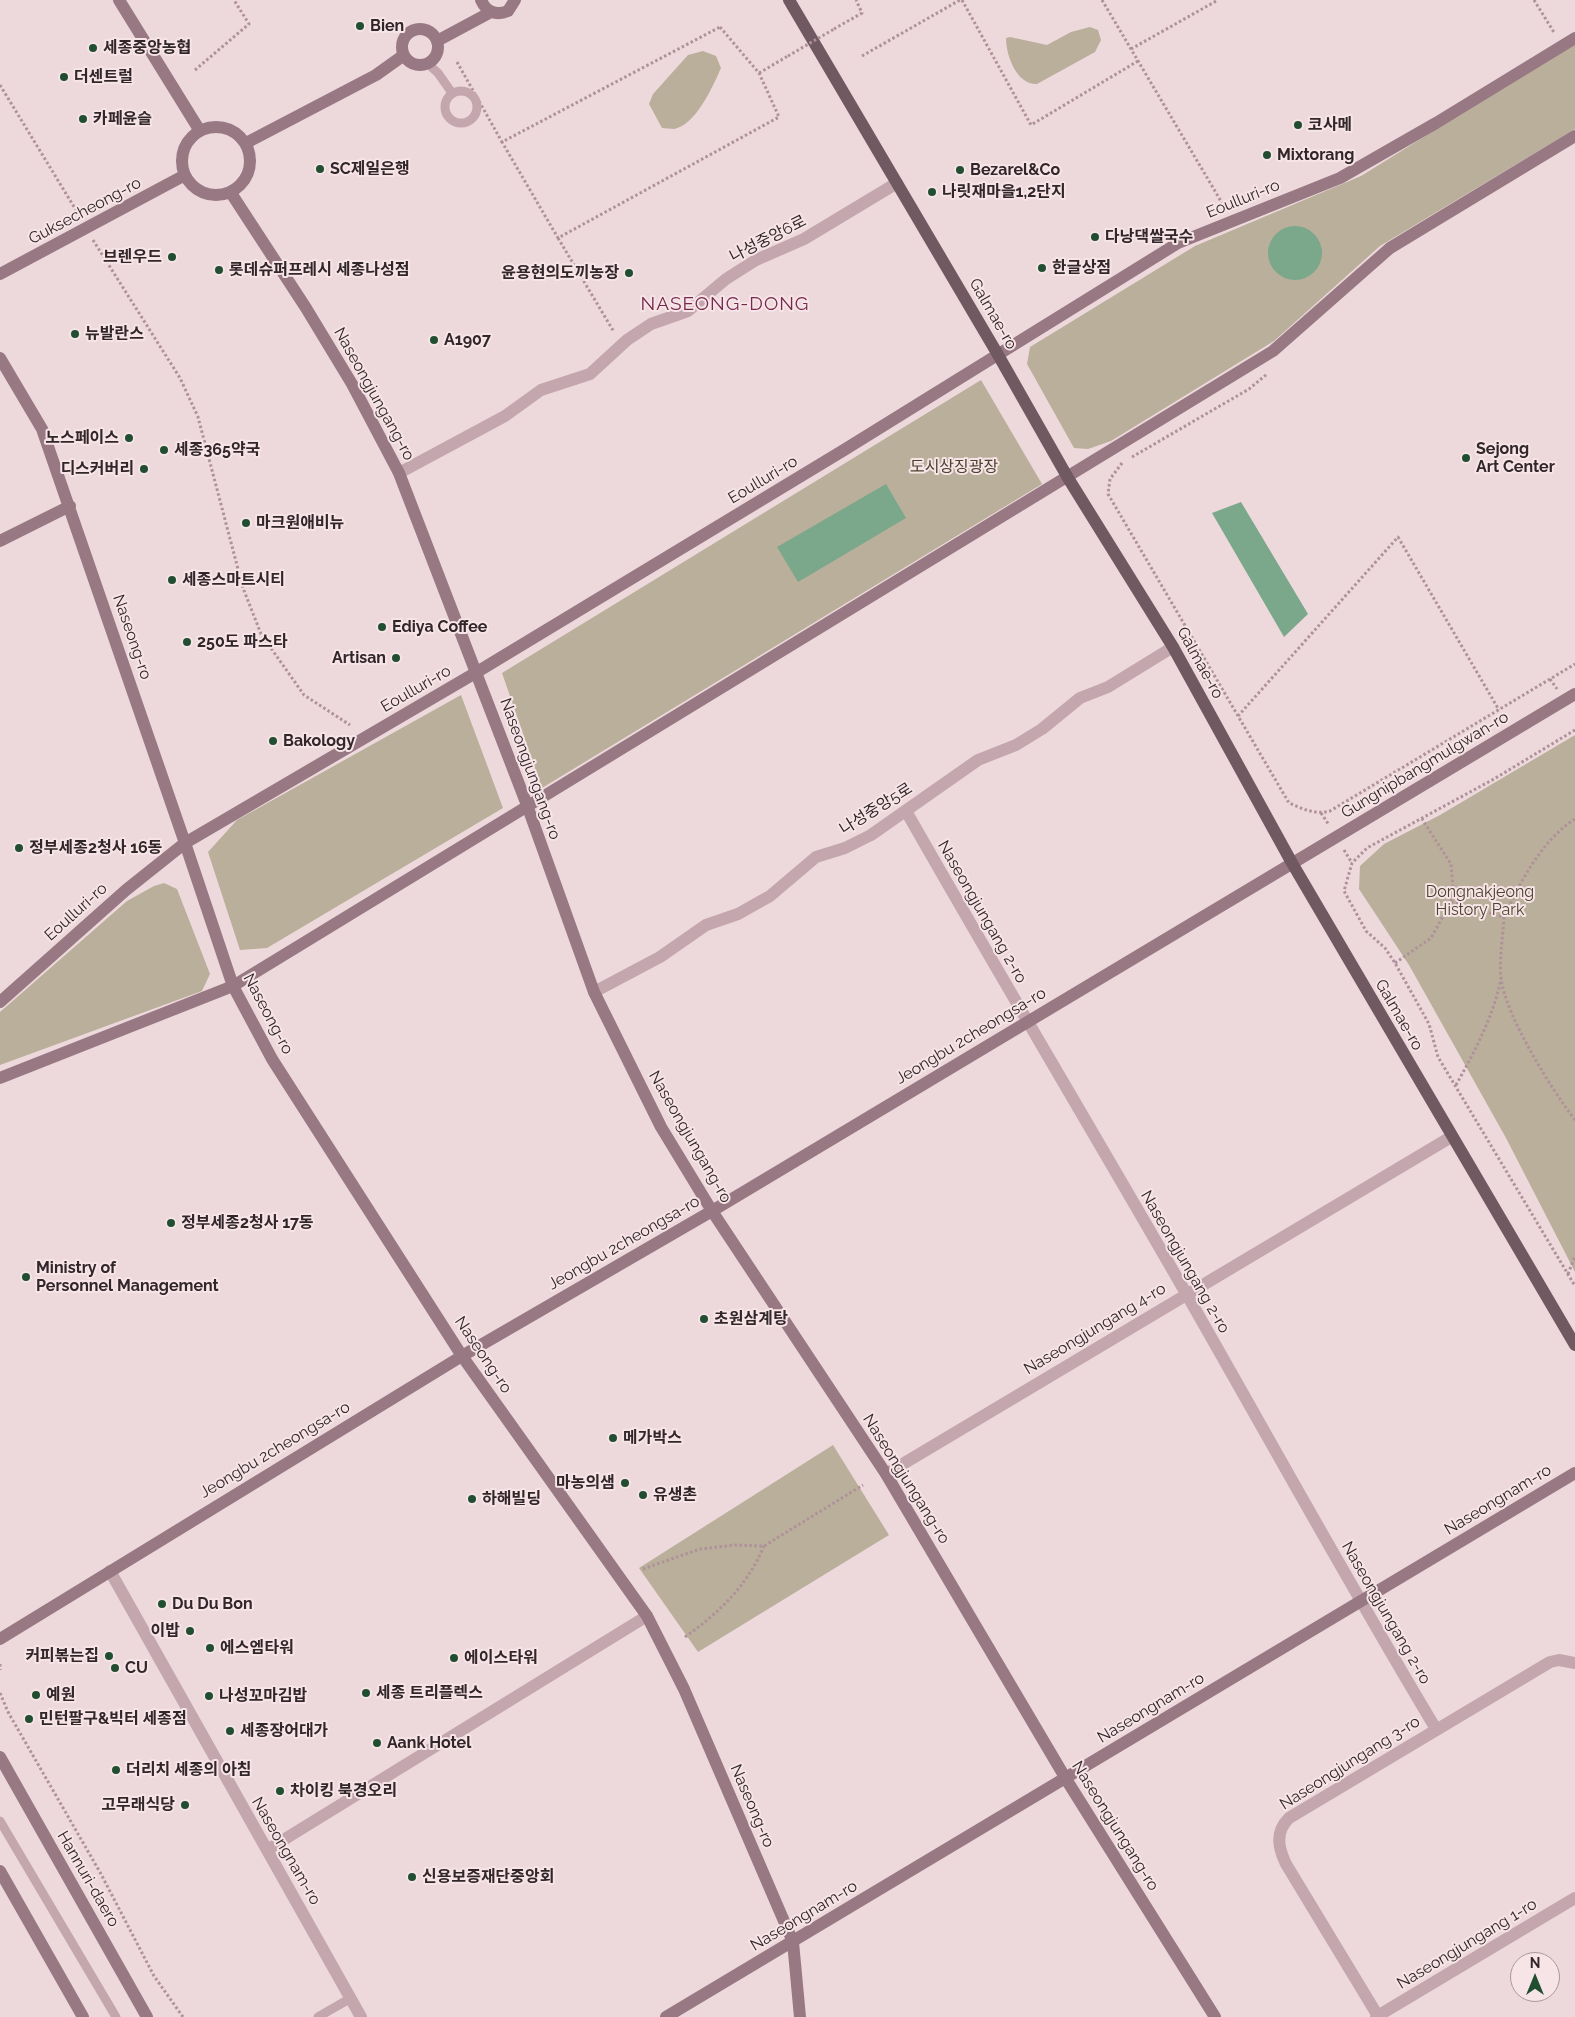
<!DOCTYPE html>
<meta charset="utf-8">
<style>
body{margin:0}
#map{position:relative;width:1575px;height:2017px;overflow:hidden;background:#edd9dc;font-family:Raleway,sans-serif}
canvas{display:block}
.north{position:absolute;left:1510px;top:1952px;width:50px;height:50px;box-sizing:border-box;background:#f6e4e7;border:1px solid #a7989b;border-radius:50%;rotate:0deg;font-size:14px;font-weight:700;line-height:20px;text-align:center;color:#31262a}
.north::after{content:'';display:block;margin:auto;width:18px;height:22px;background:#214d31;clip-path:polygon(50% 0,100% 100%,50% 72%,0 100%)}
</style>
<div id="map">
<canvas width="1575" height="2017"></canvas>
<div class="north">N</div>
</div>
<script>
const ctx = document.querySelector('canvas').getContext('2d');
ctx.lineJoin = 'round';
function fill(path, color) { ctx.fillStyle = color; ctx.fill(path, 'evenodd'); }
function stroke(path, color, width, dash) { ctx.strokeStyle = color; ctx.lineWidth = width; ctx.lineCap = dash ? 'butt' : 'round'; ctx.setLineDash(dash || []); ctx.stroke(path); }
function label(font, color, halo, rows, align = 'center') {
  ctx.font = font + ' Raleway,"Noto Sans KR",sans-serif'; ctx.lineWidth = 4; ctx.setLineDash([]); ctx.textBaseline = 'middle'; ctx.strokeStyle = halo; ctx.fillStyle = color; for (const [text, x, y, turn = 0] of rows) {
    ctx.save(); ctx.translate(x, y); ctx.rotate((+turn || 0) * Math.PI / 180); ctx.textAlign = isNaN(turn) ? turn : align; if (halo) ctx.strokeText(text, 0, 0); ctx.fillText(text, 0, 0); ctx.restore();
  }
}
fill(new Path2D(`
 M 1090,27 L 1098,30 L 1101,40 L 1095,52 L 1037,84 C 1017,85 1006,56 1006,38 L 1010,37 L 1047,45 L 1071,32 Z
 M 1575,43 L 1575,129 L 1380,246 L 1274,341 L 1111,441 L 1088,449 L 1074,448 L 1027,364 L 1030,347 L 1195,246 L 1361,176 Z
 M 703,51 L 716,56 L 721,68 C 713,86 696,125 674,129 C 671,129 665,128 662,128 L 649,104 L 653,94 L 688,55 Z
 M 981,380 L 1042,484 L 542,788 L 502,673 Z
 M 461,695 L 503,808 L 267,948 L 240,950 L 208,852 L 237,820 Z
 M 1575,735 L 1575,1272 L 1506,1138 L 1409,965 L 1359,889 L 1360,866 L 1384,844 L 1440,815 Z
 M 164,883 L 177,889 L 210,974 L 202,991 L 0,1065 L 0,1012 L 127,901 L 154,886 Z
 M 833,1445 L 889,1535 L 698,1652 L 639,1568 Z`), '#baaf9b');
fill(new Path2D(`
 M1268 253a27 27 0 1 1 54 0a27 27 0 1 1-54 0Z
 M 886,484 L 906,518 L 798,582 L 777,547 Z
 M 1241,502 L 1308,614 L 1284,637 L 1212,513 Z`), '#7ba78a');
stroke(new Path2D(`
 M 962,0 L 1031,125 L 1138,61
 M 1102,0 L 1225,208
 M 1534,0 L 1555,34
 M 720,27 L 759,73 L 779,117 L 558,238 L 502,142 Z
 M 834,29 L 862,13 L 856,0
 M 1131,49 L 1218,0
 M 862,56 L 960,0
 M 457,62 L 502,142
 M 195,70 L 249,24 L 234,0
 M 759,73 L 788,56
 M 0,85 L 79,215
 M 558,238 L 614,332
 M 93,240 L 180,378 L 198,417 L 243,588 L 261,634 L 304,695 L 350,725
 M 1132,457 L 1249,389 L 1267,374
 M 1122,463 L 1110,479 L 1108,494 L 1289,803 C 1303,809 1315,815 1330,811 L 1575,664
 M 1550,679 L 1557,689
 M 1238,716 L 1398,537 L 1499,710
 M 1575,730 L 1494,779 L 1367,848 L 1352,863 L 1344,891 L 1366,931 L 1385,948 L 1395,963 L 1429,1024 L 1438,1057 L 1575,1286
 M 1321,813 L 1329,825
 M 1344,850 L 1352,863
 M 1451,902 L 1504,917 C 1503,936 1499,958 1501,978 C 1505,1015 1552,1090 1575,1120
 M 1504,917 C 1520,882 1542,840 1575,819
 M 1395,963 L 1431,938 L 1451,902 L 1453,886 L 1451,864 L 1422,819
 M 1456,1085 C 1475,1051 1493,1017 1501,979
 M 1568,1274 L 1575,1256
 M 643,1569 L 700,1549 L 735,1545 L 764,1546 L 863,1485
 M 685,1637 C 720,1612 747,1586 764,1546
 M 0,1664 L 0,1670
 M 0,1693 L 8,1712 L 101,1874 L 154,1976 L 183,2017`), '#af9199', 3, [2.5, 2.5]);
stroke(new Path2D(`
 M 427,63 L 438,73 L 452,93
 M445 107a16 16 0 1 1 32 0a16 16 0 1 1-32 0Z
 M 0,1821 L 116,2017
 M 318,2017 L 351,1998`), '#c4a6ae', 9);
stroke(new Path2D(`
 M 399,473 L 505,416 L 541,390 L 590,374 L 627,340 L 651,324 L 688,311 L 726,279 L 756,260 L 804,239 L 897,183
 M 906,811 C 998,973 1094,1133 1187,1295 C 1270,1440 1350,1586 1436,1729
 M 594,992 L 660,957 L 706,925 L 738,914 L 770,896 L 816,857 L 845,848 L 871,835 L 978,760 L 1016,745 L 1042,729 L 1080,698 L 1108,687 L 1173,647
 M 886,1474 L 1451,1137
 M 110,1571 L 361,2017
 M 267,1850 L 647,1616
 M 1378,2016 L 1286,1864 C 1278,1847 1275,1832 1289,1818 L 1550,1662 L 1559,1660 L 1575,1663
 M 1376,2017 L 1575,1898`), '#c4a6ae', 12);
stroke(new Path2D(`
 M 119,0 L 200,131
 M 481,0 C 486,12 496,16 508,11 L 515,0
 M402 47a18 18 0 1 1 36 0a18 18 0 1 1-36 0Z
 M 437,41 L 491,12
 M182 161a34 34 0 1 1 68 0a34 34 0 1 1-68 0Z
 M 246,143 L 376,75 L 404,55
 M 231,193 L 306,308 L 352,384 L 399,473 L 527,805 L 594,992 L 661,1127 L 712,1211 L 886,1474 L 1066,1779 L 1215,2017
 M 0,274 L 185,175
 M 0,358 L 42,429 L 185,843 L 233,986 L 272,1059 L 462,1356 L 647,1616 L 684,1689 L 793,1942 L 800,2017
 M 0,541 L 70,506
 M 0,1002 L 126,890 L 185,843 L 477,672 L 844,450 L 1178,243 L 1340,178 L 1436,123 L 1575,38
 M 0,1078 L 233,986 L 1273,351 L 1390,248 L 1575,136
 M 0,1639 L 462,1356 L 712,1211 L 1575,694
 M 0,1757 L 147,2017
 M 0,1871 L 83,2017
 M 666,2017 L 1575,1473`), '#977883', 12);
stroke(new Path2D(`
 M 789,0 L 997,353 L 1068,478 L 1173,647 L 1292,863 L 1575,1345`), '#715962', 12);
stroke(new Path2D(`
 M 788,56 L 834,29`), '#af9199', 3, [2.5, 2.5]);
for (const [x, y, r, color] of [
 [360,26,5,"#214d31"],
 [93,48,5,"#214d31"],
 [64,77,5,"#214d31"],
 [83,119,5,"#214d31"],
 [1298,125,5,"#214d31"],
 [1267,155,5,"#214d31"],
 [320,169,5,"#214d31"],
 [960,170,5,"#214d31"],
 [932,192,5,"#214d31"],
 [1095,237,5,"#214d31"],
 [172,257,5,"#214d31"],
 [1042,268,5,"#214d31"],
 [219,270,5,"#214d31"],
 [629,273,5,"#214d31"],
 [75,334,5,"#214d31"],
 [434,340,5,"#214d31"],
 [129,438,5,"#214d31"],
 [164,450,5,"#214d31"],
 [1466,458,5,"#214d31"],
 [144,469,5,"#214d31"],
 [246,523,5,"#214d31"],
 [172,580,5,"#214d31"],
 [382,627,5,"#214d31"],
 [187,642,5,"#214d31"],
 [396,658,5,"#214d31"],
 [273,741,5,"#214d31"],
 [19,848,5,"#214d31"],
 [171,1223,5,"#214d31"],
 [26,1277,5,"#214d31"],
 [704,1319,5,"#214d31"],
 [613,1438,5,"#214d31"],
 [625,1483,5,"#214d31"],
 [643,1495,5,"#214d31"],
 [472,1499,5,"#214d31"],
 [162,1604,5,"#214d31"],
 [190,1631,5,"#214d31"],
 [210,1648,5,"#214d31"],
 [109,1656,5,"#214d31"],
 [454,1658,5,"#214d31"],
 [115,1668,5,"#214d31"],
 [366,1693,5,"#214d31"],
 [36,1695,5,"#214d31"],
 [209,1696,5,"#214d31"],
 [29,1719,5,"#214d31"],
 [230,1731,5,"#214d31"],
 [377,1743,5,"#214d31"],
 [116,1770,5,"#214d31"],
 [280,1791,5,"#214d31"],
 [185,1805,5,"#214d31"],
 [412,1877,5,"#214d31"]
]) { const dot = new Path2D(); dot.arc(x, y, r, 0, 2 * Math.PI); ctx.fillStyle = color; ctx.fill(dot); stroke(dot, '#f6e4e7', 2); }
label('bold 16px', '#31262a', '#f6e4e7', [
 ["Bien",370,26],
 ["세종중앙농협",103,48],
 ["더센트럴",74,77],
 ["카페윤슬",93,119],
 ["코사메",1308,125],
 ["Mixtorang",1277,155],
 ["SC제일은행",330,169],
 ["Bezarel&Co",970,170],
 ["나릿재마을1,2단지",942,192],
 ["다낭댁쌀국수",1105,237],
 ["브렌우드",162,257,"right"],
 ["한글상점",1052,268],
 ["롯데슈퍼프레시 세종나성점",229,270],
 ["윤용현의도끼농장",619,273,"right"],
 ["뉴발란스",85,334],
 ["A1907",444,340],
 ["노스페이스",119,438,"right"],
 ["Sejong",1476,449],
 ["Art Center",1476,467],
 ["세종365약국",174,450],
 ["디스커버리",134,469,"right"],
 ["마크원애비뉴",256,523],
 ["세종스마트시티",182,580],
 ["Ediya Coffee",392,627],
 ["250도 파스타",197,642],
 ["Artisan",386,658,"right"],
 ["Bakology",283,741],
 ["정부세종2청사 16동",29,848],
 ["정부세종2청사 17동",181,1223],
 ["Ministry of",36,1268],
 ["Personnel Management",36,1286],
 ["초원삼계탕",714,1319],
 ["메가박스",623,1438],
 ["마농의샘",615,1483,"right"],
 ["유생촌",653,1495],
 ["하해빌딩",482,1499],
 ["Du Du Bon",172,1604],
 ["이밥",180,1631,"right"],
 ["에스엠타워",220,1648],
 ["커피볶는집",99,1656,"right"],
 ["에이스타워",464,1658],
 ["CU",125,1668],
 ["세종 트리플렉스",376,1693],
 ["예원",46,1695],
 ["나성꼬마김밥",219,1696],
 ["민턴팔구&빅터 세종점",39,1719],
 ["세종장어대가",240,1731],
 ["Aank Hotel",387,1743],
 ["더리치 세종의 아침",126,1770],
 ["차이킹 북경오리",290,1791],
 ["고무래식당",175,1805,"right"],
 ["신용보증재단중앙회",422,1877]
], 'left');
label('16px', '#31262a', '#f6e4e7', [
 ["Eoulluri-ro",1243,199,-22],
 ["Guksecheong-ro",85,211,-28],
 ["나성중앙6로",768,239,-27],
 ["Galmae-ro",993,314,60],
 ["Naseongjungang-ro",374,394,61],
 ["Eoulluri-ro",763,480,-31],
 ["Naseong-ro",132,637,71],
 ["Galmae-ro",1200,663,61],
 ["Eoulluri-ro",416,689,-30],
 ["Gungnipbangmulgwan-ro",1425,765,-31],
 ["Naseongjungang-ro",530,769,70],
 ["나성중앙5로",876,809,-32],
 ["Eoulluri-ro",76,912,-42],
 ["Naseongjungang 2-ro",982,912,60],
 ["Naseong-ro",268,1014,62],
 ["Galmae-ro",1399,1015,60],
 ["Jeongbu 2cheongsa-ro",971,1036,-31],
 ["Naseongjungang-ro",690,1137,60],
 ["Jeongbu 2cheongsa-ro",624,1243,-30],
 ["Naseongjungang 2-ro",1185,1262,60],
 ["Naseongjungang 4-ro",1095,1329,-31],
 ["Naseong-ro",483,1355,56],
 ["Jeongbu 2cheongsa-ro",275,1450,-31],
 ["Naseongjungang-ro",906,1479,58],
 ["Naseongnam-ro",1498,1500,-31],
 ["Naseongjungang 2-ro",1386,1613,60],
 ["Naseongnam-ro",1151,1708,-31],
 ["Naseongjungang 3-ro",1350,1763,-32],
 ["Naseong-ro",752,1806,67],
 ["Naseongjungang-ro",1115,1826,58],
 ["Naseongnam-ro",286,1851,60],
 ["Hannuri-daero",88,1879,60],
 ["Naseongnam-ro",804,1916,-31],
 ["Naseongjungang 1-ro",1467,1944,-31]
]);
label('16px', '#4c422d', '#f6e4e7', [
 ["도시상징광장",954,467],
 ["Dongnakjeong",1480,892],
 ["History Park",1480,910]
]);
ctx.letterSpacing = '1px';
label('19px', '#76294d', '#f6e4e7', [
 ["NASEONG-DONG",725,304]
]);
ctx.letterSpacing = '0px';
</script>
